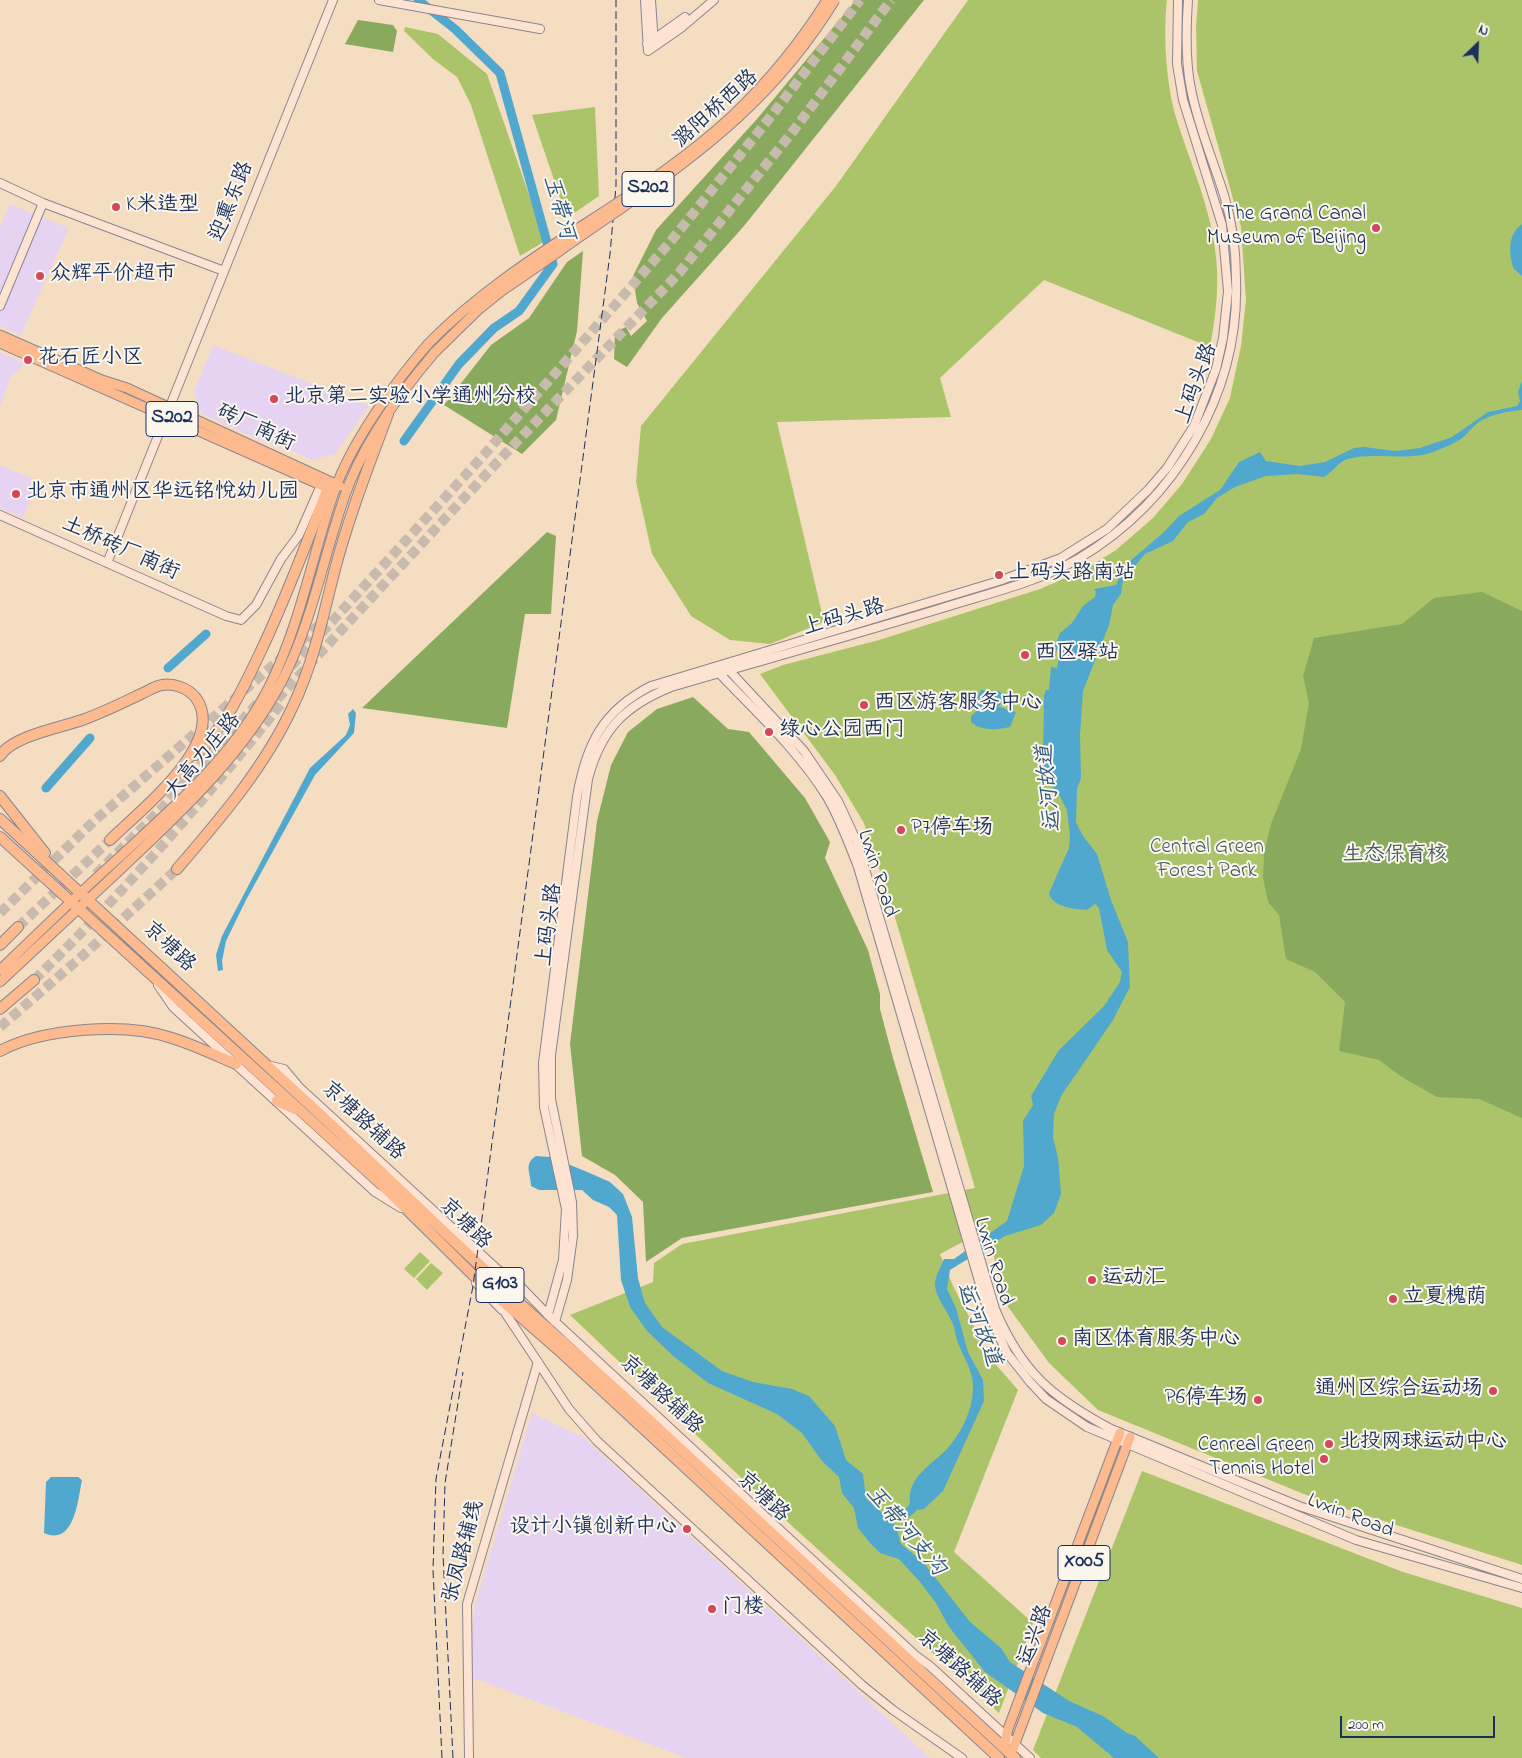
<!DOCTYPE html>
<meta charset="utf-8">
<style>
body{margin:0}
#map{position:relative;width:1522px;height:1758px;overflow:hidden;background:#f5ddc2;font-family:"Indie Flower",sans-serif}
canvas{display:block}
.north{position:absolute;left:1452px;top:20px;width:50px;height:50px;-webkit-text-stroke:4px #fbf7ec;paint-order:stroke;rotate:24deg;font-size:14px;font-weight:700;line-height:20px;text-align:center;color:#1b2f5e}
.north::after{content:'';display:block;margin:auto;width:18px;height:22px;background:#1b2f5e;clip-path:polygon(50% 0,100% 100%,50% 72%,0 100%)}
.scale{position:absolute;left:1340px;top:1716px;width:155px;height:22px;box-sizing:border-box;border:2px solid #1b2f5e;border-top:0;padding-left:6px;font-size:15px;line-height:18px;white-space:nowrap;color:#1b2f5e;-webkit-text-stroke:4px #fbf7ec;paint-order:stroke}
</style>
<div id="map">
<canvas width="1522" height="1758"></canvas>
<div class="north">N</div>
<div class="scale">200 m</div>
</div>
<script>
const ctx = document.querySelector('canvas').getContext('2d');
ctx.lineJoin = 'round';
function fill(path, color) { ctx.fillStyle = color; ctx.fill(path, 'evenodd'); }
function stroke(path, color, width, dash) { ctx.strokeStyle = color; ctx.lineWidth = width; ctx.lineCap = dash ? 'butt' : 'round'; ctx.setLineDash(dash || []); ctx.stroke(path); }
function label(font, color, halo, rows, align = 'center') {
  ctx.font = font + ' "Indie Flower","LXGW WenKai TC",sans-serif'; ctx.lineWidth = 4; ctx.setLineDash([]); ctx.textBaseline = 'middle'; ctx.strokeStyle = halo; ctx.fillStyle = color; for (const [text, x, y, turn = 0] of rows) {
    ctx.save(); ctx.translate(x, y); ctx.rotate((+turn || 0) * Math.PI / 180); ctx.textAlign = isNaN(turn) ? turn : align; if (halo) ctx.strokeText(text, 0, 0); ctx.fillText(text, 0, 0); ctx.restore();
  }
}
fill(new Path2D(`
 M 10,204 L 69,228 L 21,335 L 0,326 L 0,227 Z
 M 213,345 L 369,406 L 335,454 L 312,460 L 287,448 L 267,443 L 202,414 L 194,392 Z
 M 0,352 L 25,363 L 11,376 L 0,406 Z
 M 0,465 L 38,481 L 23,518 L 0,508 Z
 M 532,1413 L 584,1438 L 930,1758 L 687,1758 L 473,1678 L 472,1638 L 475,1605 Z`), '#e5d3f1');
fill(new Path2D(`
 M 968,0 L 1167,0 C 1163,33 1166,81 1175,114 C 1188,158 1209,202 1215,249 C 1220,281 1216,315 1210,347 L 1044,280 L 940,378 L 951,417 L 777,422 L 824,622 L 770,644 L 730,640 L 691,616 L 652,554 L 636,482 L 641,426 L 836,186 Z
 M 1198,0 L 1522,0 L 1522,1565 L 1321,1501 L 1098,1410 L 1049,1363 L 1006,1304 L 987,1229 L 940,1254 L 953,1286 L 991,1359 L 1018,1390 L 954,1552 L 1033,1623 L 999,1713 L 792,1526 L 570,1315 L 653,1282 L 654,1263 L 682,1244 L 975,1188 L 894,914 L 864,823 L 835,775 L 760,674 L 783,665 L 879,640 L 1040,589 L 1084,570 L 1116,550 L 1153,518 L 1182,484 L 1211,439 L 1230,398 L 1241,346 L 1246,300 L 1241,227 L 1197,71 L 1196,27 Z
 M 405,27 L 438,34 L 487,74 L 545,241 L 520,256 L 471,105 L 457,77 L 433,59 L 404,31 Z
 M 595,107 L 599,196 L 567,218 L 532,115 Z
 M 420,1252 L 430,1261 L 414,1278 L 404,1269 Z
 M 431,1263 L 443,1273 L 427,1290 L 416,1279 Z
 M 1142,1471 L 1403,1572 L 1522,1608 L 1522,1758 L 1041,1758 L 1033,1750 Z`), '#acc469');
fill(new Path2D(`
 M 856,0 L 924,0 L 744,226 L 662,318 L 627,367 L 614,359 L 615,332 L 626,327 L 631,336 L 647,321 L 637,303 L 633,276 L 656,230 L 757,119 Z
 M 358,20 L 393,25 L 397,31 L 393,52 L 345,44 Z
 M 583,251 L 577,331 L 556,420 L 522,454 L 444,405 L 491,345 L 529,318 L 567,262 Z
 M 547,532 L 556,536 L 551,614 L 525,614 L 507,728 L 362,708 Z
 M 1482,592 L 1522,611 L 1522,1118 L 1479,1099 L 1437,1097 L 1402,1077 L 1379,1060 L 1339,1051 L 1345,1002 L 1315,972 L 1286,959 L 1279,915 L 1268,902 L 1263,878 L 1264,853 L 1271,824 L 1301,749 L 1309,703 L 1303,676 L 1314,638 L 1402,624 L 1434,598 Z
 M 693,697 L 728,729 L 749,732 L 805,798 L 830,842 L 825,858 L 868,950 L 880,994 L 880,1009 L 893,1058 L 933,1192 L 682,1238 L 646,1262 L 643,1202 L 615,1175 L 582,1156 L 570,1044 L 597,821 L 611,765 L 628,732 L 657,709 Z`), '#89aa5d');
fill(new Path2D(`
 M 1522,224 L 1522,276 L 1514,269 C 1508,253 1508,234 1522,224 Z
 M 1522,381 L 1522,410 C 1508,411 1494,414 1482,420 C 1472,425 1467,436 1459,440 C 1453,444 1445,447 1438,450 C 1410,463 1376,451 1348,459 C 1339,461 1333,472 1324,477 L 1298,474 L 1266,476 L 1235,487 L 1217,498 L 1204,514 L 1188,522 L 1173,541 L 1145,554 L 1123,580 L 1121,594 L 1113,605 L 1109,625 L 1083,691 L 1080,735 L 1081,778 L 1077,789 L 1076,822 L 1083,836 L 1097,854 L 1111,900 L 1128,942 L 1130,987 L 1113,1020 L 1061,1096 L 1054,1114 L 1053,1138 L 1058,1157 L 1061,1194 L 1054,1213 L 1041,1225 L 1005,1236 L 950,1270 L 947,1289 L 956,1308 L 968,1352 L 983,1380 L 984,1401 L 943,1491 L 924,1509 L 918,1510 L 910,1501 C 907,1477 934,1463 948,1448 C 962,1431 973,1410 973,1386 C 973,1370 962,1355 957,1340 C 955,1334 955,1328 952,1322 C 947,1310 935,1297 935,1284 C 935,1276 941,1267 944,1259 L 954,1259 L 1007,1221 L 1024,1166 L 1023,1121 L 1033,1105 L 1031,1096 L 1059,1050 L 1104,1006 L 1120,982 L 1122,972 L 1107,950 L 1099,908 L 1095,904 L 1087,910 C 1074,909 1052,907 1049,893 L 1069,848 L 1070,835 L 1067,810 L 1057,791 L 1047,782 L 1043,762 L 1044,695 L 1046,690 L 1049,690 L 1051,667 L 1057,668 L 1060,652 L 1054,649 L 1060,633 L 1072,623 L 1083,606 L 1095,597 L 1096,592 L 1094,589 L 1116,585 L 1123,569 L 1129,562 L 1164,532 L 1179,516 L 1220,490 L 1239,462 L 1260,452 L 1266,461 L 1300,466 L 1325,462 L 1354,448 L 1364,447 L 1395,451 L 1420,448 L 1452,437 L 1488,412 L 1517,406 L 1520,401 L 1518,392 Z
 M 981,690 L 999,691 L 1004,695 L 999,707 L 1016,712 L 1010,727 C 999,730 979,731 971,722 L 971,716 L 979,709 L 975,700 Z
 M 353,709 L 356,713 L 354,733 L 315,775 L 246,900 L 226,941 L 222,961 L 223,970 L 218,971 L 216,955 L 222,936 L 310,768 L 346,735 L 350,725 L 348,714 Z
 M 536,1156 L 550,1157 L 585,1171 L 610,1182 L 623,1194 L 632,1217 L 638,1278 L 642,1293 L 645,1303 L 662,1327 L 722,1371 L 753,1382 L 792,1389 L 809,1396 L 835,1426 L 846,1460 L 863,1474 L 866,1498 L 896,1526 L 901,1544 L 923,1562 L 970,1622 L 1001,1648 L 1010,1662 L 1069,1701 L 1103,1716 L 1127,1733 L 1135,1736 L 1159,1758 L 1114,1758 L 1077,1727 L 1043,1713 L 985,1672 L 949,1627 L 936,1603 L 920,1582 L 899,1559 L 880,1553 L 870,1543 L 858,1528 L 854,1508 L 842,1493 L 839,1477 L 822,1461 L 802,1433 L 777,1414 L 708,1383 L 672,1355 L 647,1331 L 630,1307 L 621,1280 L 617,1215 L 609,1207 L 593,1200 L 582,1190 L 539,1190 L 531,1186 C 531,1174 523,1164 536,1156 Z
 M 51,1477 L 78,1477 L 82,1480 C 78,1498 75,1547 44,1533 L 46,1482 Z`), '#51a8ce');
stroke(new Path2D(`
 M 404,441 L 459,364 L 494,328 L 519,311 L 553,264 L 500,73 L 455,29 L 418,0
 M 168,668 L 206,634
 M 46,788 L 90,738
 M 903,1516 L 912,1509 L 918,1494`), '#51a8ce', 9);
stroke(new Path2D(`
 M 267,710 L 505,454 L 679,273 L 794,130 L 891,0
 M 96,874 L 161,809 L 482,457 L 671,241 L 772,115 L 860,0
 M 100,883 L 128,854
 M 0,913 L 93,822 L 325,620
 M 18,927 L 110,840
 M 34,980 C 122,894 204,801 281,704
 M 0,1027 L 79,959 L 177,869`), '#c9baae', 10, [10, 5]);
const secondary = new Path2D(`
 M 379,0 L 540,29
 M 645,0 L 648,51 L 681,28 L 714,0
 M 651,0 L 654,44
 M 647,44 L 685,17
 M 0,183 L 43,203 L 224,271
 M 0,306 L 43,203
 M 0,515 L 226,616 L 241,620 L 256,605 L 281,559 L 299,535 L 321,485
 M 107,563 L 333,0
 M 727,668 L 804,751 L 838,801 L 857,842 L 995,1309 C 1022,1373 1052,1397 1111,1429 L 1299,1506 L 1522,1579
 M 717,671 C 755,711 798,750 827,797 C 840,819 849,844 858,867 L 988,1312 L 1007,1353 L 1030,1382 L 1046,1399 L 1087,1427 L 1356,1540 L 1522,1588
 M 158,985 L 173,1007 L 375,1192 L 401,1208
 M 267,1065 L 284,1069 L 300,1088 L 496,1268 L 521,1287 L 550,1317 L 915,1655 L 930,1666 L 1030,1758
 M 476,1283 L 502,1310
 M 500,1300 L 506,1314 L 569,1409 L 597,1441 L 862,1685 L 893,1710 L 962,1758
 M 548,1315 L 563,1260 L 566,1209 L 544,1107 L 543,1063 L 577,797 C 586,745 602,711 651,686 L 999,581 L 1061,558 L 1107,529 L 1148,490 L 1167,468 L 1194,426 L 1216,369 L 1223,338 L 1228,291 L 1222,225 L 1183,100 L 1177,64 L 1178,0
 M 555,1322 L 567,1280 L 573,1236 L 572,1202 L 551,1099 L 551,1055 L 588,779 C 601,730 624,706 671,687 C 760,661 850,636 939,609 C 986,594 1036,583 1078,559 C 1176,501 1240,393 1236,279 C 1236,251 1232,221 1224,195 C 1213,160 1198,126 1191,89 C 1185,60 1186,29 1188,0
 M 469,1758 L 467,1604 L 538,1362`);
const primary = new Path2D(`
 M 0,335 L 102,380 L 127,388 L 340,486
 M 0,343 L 334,491
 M 0,970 C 37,934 74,898 113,863 C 170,810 233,758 269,687 C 300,625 312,557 334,492 C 351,443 394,383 428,344
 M 0,982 C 41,944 82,905 123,867 C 182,811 242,756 281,683 C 311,626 323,559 344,498 C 362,444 399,394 435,352
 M 1004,1747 L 1008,1729 L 1120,1433
 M 1011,1754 L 1130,1437`);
const highway = new Path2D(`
 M 196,755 C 225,726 242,691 259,655 C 285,601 306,544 328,488 L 337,485
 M 0,756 C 12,736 60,728 82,720 C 102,713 122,703 141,694 C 148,691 155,686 162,685 C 174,683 188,688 196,698 C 228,743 138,812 110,840
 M 0,796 L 45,853
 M 0,819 L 337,1130 L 516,1300 L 620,1393 L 1015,1758
 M 0,837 L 382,1185 L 474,1276 L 563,1354 L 999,1758
 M 177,869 C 220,819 265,767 293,706 C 314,662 323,616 335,569 C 349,516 369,465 388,414
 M 0,945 L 18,927
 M 0,1009 L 34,980
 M 0,1051 C 43,1028 126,1022 172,1038 C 194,1045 215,1055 236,1064
 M 277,1101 L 295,1109`);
stroke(secondary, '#888690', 10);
stroke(primary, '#888690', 11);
stroke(highway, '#888690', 12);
stroke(secondary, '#fee3d2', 8);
stroke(primary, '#fcba8e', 9);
stroke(highway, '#fcba8e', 10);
stroke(new Path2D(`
 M 442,1758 L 433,1570 L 436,1479 L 473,1286 L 610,254 L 616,186 L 616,0
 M 453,1758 L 443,1555 L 445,1483 L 463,1372`), '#1b2f5e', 1, [8, 4]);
const primaryBridge = new Path2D(`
 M 428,344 C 518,252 638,203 731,117 C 768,82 800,43 827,0
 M 435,352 L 478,310 L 503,290 C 542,264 580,236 619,210 C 708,147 777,95 835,0`);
stroke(primaryBridge, '#888690', 11, []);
stroke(primaryBridge, '#fcba8e', 9);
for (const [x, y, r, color] of [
 [116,207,5,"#d1495b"],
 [1376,228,5,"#d1495b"],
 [40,276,5,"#d1495b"],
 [28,360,5,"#d1495b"],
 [274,399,5,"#d1495b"],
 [16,494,5,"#d1495b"],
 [999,575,5,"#d1495b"],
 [1025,655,5,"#d1495b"],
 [864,705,5,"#d1495b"],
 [769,732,5,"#d1495b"],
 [901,830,5,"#d1495b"],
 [1092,1280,5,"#d1495b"],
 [1393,1299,5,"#d1495b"],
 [1062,1341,5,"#d1495b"],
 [1493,1391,5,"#d1495b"],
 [1258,1400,5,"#d1495b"],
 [1329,1444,5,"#d1495b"],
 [1324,1459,5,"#d1495b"],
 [687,1529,5,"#d1495b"],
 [712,1609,5,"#d1495b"]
]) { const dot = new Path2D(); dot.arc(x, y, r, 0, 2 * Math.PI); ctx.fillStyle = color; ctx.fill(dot); stroke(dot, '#fbf7ec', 2); }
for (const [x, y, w] of [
 [648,189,52],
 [172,419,52],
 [500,1285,48],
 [1084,1563,52]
]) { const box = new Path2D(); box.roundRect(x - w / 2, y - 17.5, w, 35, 4); ctx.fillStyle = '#fbf7ec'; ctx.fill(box); stroke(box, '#1b2f5e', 1); }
label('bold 20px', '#1b2f5e', null, [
 ["S202",648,189],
 ["S202",172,419],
 ["G103",500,1285],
 ["X005",1084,1563]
]);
label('21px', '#1b2f5e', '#fbf7ec', [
 ["潞阳桥西路",717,110,-42],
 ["迎熏东路",233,202,-68],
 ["上码头路",1198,384,-70],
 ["砖厂南街",255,429,25],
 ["土桥砖厂南街",120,550,24],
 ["上码头路",844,619,-16],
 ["大高力庄路",204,757,-50],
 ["Lvxin Road",876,874,72],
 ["上码头路",551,925,-83],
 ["京塘路",168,948,43],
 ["京塘路辅路",362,1122,43],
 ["京塘路",464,1225,44],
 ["Lvxin Road",992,1262,73],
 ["京塘路辅路",660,1396,43],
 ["京塘路",762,1498,43],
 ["Lvxin Road",1350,1517,21],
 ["张凤路辅线",465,1552,-75],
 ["运兴路",1037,1636,-70],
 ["京塘路辅路",958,1670,42]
]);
label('21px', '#1b2f5e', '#fbf7ec', [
 ["K米造型",126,207],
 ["The Grand Canal",1366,216,"right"],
 ["Museum of Beijing",1366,240,"right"],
 ["众辉平价超市",50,276],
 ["花石匠小区",38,360],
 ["北京第二实验小学通州分校",284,399],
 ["北京市通州区华远铭悦幼儿园",26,494],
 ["上码头路南站",1009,575],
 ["西区驿站",1035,655],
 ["西区游客服务中心",874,705],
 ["绿心公园西门",779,732],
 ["P7停车场",911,830],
 ["运动汇",1102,1280],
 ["立夏槐荫",1403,1299],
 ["南区体育服务中心",1072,1341],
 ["通州区综合运动场",1483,1391,"right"],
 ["P6停车场",1248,1400,"right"],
 ["北投网球运动中心",1339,1444],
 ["Cenreal Green",1314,1447,"right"],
 ["Tennis Hotel",1314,1471,"right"],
 ["设计小镇创新中心",677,1529,"right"],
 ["门楼",722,1609]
], 'left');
label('21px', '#465c61', '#fbf7ec', [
 ["Central Green",1207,849],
 ["Forest Park",1207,873],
 ["生态保育核",1395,857]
]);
label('italic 22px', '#2e5985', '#fbf7ec', [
 ["玉带河",557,208,74],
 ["运河故道",1051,788,-96],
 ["运河故道",977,1325,69],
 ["玉带河支沟",904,1532,50]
]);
</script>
